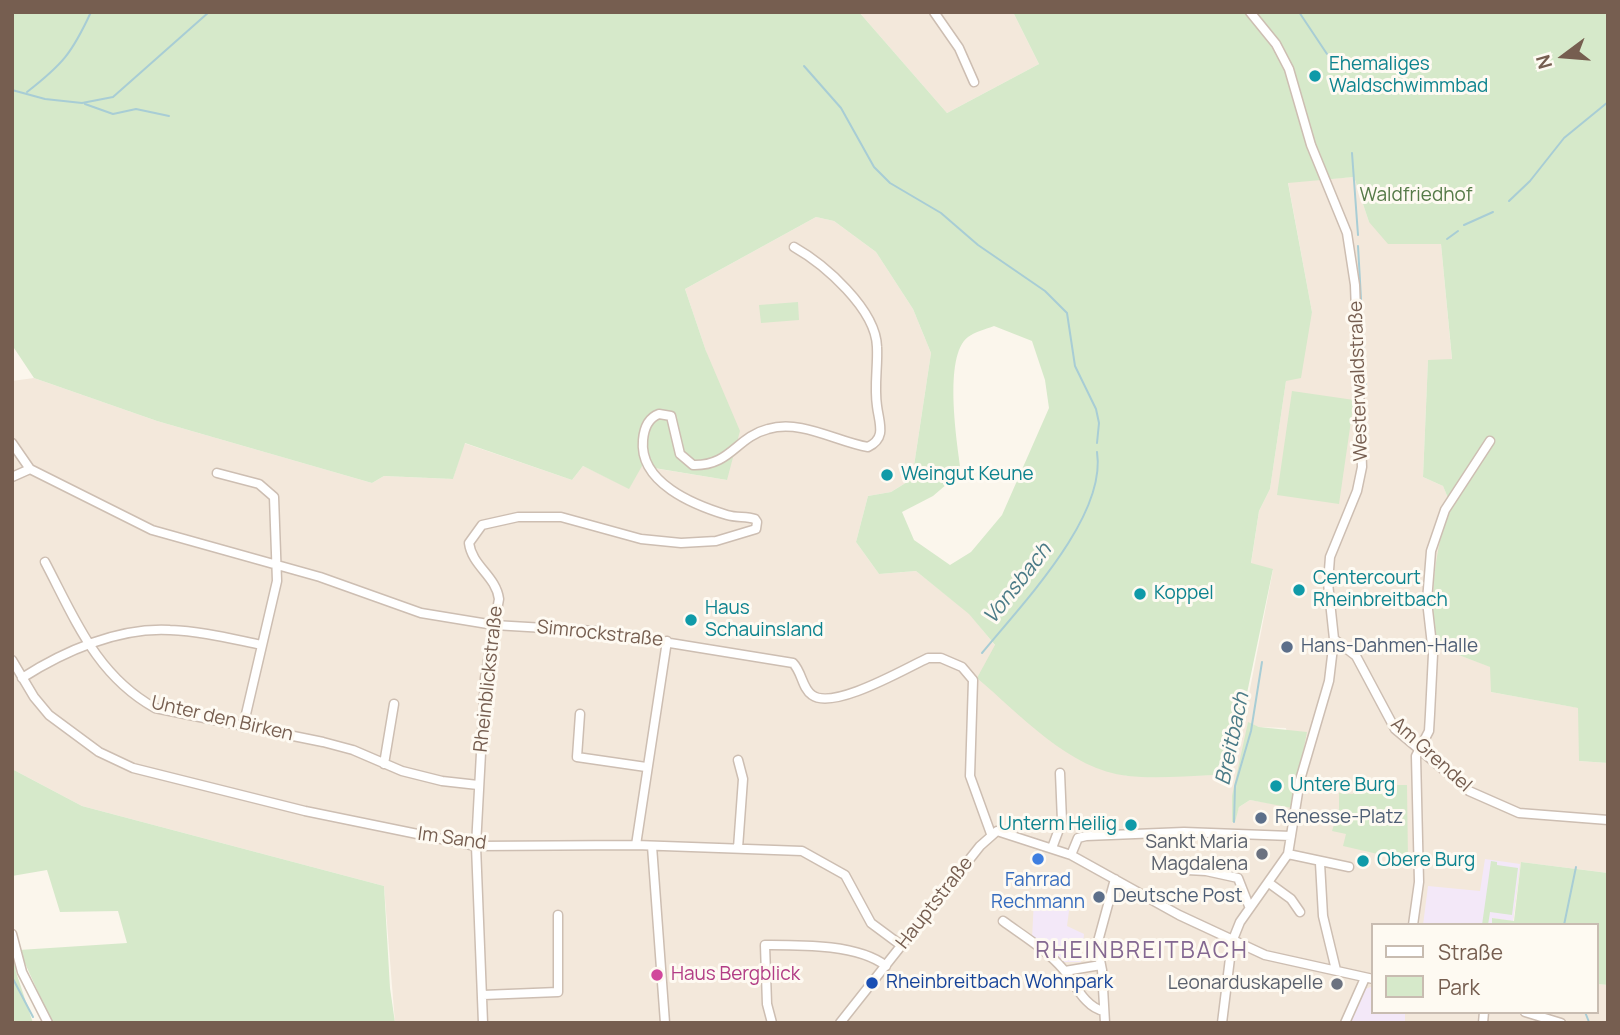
<!DOCTYPE html>
<meta charset="utf-8">
<style>
body{margin:0}
#map{position:relative;width:1620px;height:1035px;overflow:hidden;background:#fbf6ec;font-family:Manrope,sans-serif}
canvas{display:block}
.frame{position:absolute;inset:0;border:14px solid #765e50;pointer-events:none}
.legend{position:absolute;left:1371px;top:923px;width:228px;height:91px;box-sizing:border-box;background:#fefaf2;border:2px solid #c8bcb1;margin:0;padding:9px 12px;list-style:none;font-size:21px;color:#765e50}
.legend li{display:flex;align-items:center;gap:14px;height:35px}
.legend b{width:35px;border:2px solid #c8bcb1}
.north{position:absolute;left:1529px;top:21px;width:70px;height:70px;-webkit-text-stroke:5px #fefaf2;paint-order:stroke;rotate:254deg;font-size:19px;font-weight:700;line-height:28px;text-align:center;color:#765e50}
.north::after{content:'';display:block;margin:auto;width:24px;height:32px;background:#765e50;clip-path:polygon(50% 0,100% 100%,50% 72%,0 100%)}
</style>
<div id="map">
<canvas width="1620" height="1035"></canvas>
<div class="frame"></div>
<ul class="legend">
<li><b style="height:9px;background:#fff"></b>Straße</li>
<li><b style="height:19px;background:#d6e9ca"></b>Park</li>
</ul>
<div class="north">N</div>
</div>
<script>
const ctx = document.querySelector('canvas').getContext('2d');
ctx.lineJoin = 'round';
function fill(path, color) { ctx.fillStyle = color; ctx.fill(path, 'evenodd'); }
function stroke(path, color, width, dash) { ctx.strokeStyle = color; ctx.lineWidth = width; ctx.lineCap = dash ? 'butt' : 'round'; ctx.setLineDash(dash || []); ctx.stroke(path); }
function label(font, color, halo, rows, align = 'center') {
  ctx.font = font + ' Manrope,sans-serif'; ctx.lineWidth = 6; ctx.setLineDash([]); ctx.textBaseline = 'middle'; ctx.strokeStyle = halo; ctx.fillStyle = color; for (const [text, x, y, turn = 0] of rows) {
    ctx.save(); ctx.translate(x, y); ctx.rotate((+turn || 0) * Math.PI / 180); ctx.textAlign = isNaN(turn) ? turn : align; if (halo) ctx.strokeText(text, 0, 0); ctx.fillText(text, 0, 0); ctx.restore();
  }
}
fill(new Path2D(`
 M 859,12 L 1013,12 L 1039,64 L 947,113 Z
 M 1354,177 L 1369,222 L 1441,244 L 1452,360 L 1428,361 L 1423,477 L 1443,486 L 1450,503 L 1435,646 L 1491,667 L 1491,692 L 1579,708 L 1579,761 L 1608,763 L 1608,873 L 1521,862 L 1513,921 L 1493,918 L 1492,925 L 1373,925 L 1373,1012 L 1597,1012 L 1597,984 L 1608,985 L 1608,1023 L 395,1023 L 384,886 L 82,806 L 12,769 L 12,381 L 34,378 L 157,421 L 372,483 L 384,476 L 453,479 L 464,443 L 572,480 L 583,466 L 629,488 L 641,466 L 727,480 L 706,351 L 685,289 L 816,217 L 834,221 L 876,252 L 913,309 L 931,353 L 912,479 L 891,492 L 868,496 L 856,542 L 879,574 L 916,571 L 969,613 L 1090,764 L 1127,776 L 1213,775 L 1234,740 L 1249,694 L 1273,570 L 1251,564 L 1259,511 L 1270,489 L 1286,381 L 1312,312 L 1288,182 ZM 1248,723 L 1259,727 L 1286,728 L 1294,788 L 1292,807 L 1250,800 L 1239,807 L 1236,815 Z`), '#f3e8db');
fill(new Path2D(`
 M 1485,859 L 1520,864 L 1513,921 L 1493,918 L 1492,925 L 1423,925 L 1428,886 L 1480,891 Z
 M 1034,899 L 1070,903 L 1067,926 L 1084,934 L 1081,962 L 1059,962 L 1032,939 Z
 M 1373,986 L 1373,1012 L 1405,1012 L 1405,1023 L 1349,1023 L 1363,990 Z`), '#f3e8f8');
fill(new Path2D(`
 M 12,12 L 859,12 L 947,113 L 1039,64 L 1013,12 L 1608,12 L 1608,763 L 1579,761 L 1578,708 L 1491,692 L 1490,667 L 1435,646 C 1430,593 1434,555 1450,503 L 1443,486 L 1423,477 L 1428,360 L 1452,359 L 1441,244 L 1388,244 L 1369,222 L 1354,177 L 1288,183 L 1312,312 L 1301,378 L 1286,381 L 1270,489 L 1259,511 L 1251,563 L 1273,569 L 1242,717 L 1234,740 L 1213,775 C 1185,776 1156,779 1128,776 C 1069,770 1020,714 977,678 L 995,645 L 969,614 L 916,571 L 879,574 L 856,542 L 868,496 L 891,492 L 912,479 L 931,353 L 913,309 L 876,252 L 834,221 L 816,217 L 685,289 L 706,351 L 740,431 L 727,480 L 642,466 L 629,489 L 583,466 L 572,480 L 465,443 L 453,479 L 384,476 L 372,483 L 157,421 L 34,378 L 12,345 ZM 994,326 L 1032,341 L 1045,380 L 1049,408 L 1002,515 L 971,552 L 950,565 L 914,540 L 902,512 L 933,496 L 961,472 C 957,442 943,356 968,337 C 975,332 986,329 994,326 Z
 M 798,302 L 799,320 L 761,323 L 759,305 Z
 M 1292,391 L 1354,400 L 1339,504 L 1277,495 Z
 M 1248,722 L 1259,727 L 1307,732 L 1292,808 L 1250,800 L 1239,807 L 1235,822 L 1232,822 L 1232,796 Z
 M 12,769 L 82,806 L 384,886 L 390,988 L 395,1023 L 52,1023 L 19,950 L 127,943 L 118,911 L 60,912 L 47,870 L 12,876 Z
 M 1354,785 L 1407,785 L 1408,861 L 1343,846 L 1346,834 L 1332,831 L 1339,809 L 1339,793 L 1353,794 Z
 M 1491,861 L 1497,862 L 1497,865 L 1518,868 L 1512,915 L 1490,912 L 1488,925 L 1482,925 Z
 M 1521,862 L 1608,873 L 1608,985 L 1597,984 L 1597,925 L 1492,925 L 1492,918 L 1514,921 Z
 M 12,949 L 16,972 L 33,1023 L 12,1023 Z`), '#d6e9ca');
stroke(new Path2D(`
 M 1299,12 L 1327,54
 M 804,66 L 841,108 L 874,167 L 890,183 L 941,213 L 978,245 L 1045,291 L 1067,313 L 1075,366 L 1096,409 L 1099,423 L 1097,443
 M 12,90 L 45,99 L 82,103 L 113,97 L 209,12
 M 27,92 C 63,64 72,53 91,12
 M 85,104 L 113,114 L 136,109 L 169,116
 M 1352,153 L 1358,235
 M 1509,201 L 1530,181 L 1564,138 L 1608,102
 M 1464,225 L 1493,212
 M 1447,239 L 1458,231
 M 1358,246 L 1366,387
 M 982,653 C 1021,605 1107,517 1097,452
 M 1234,822 L 1235,786 L 1251,731 L 1262,662
 M 1564,925 L 1576,867
 M 12,977 L 33,1017
 M 1585,1012 L 1589,1022`), '#a8cdd5', 2);
const minor = new Path2D(`
 M 934,12 L 959,48 L 974,82
 M 12,443 L 30,469
 M 217,473 L 259,484 L 274,497 L 277,581 L 243,727
 M 12,477 L 30,469 L 152,530 L 320,577 L 421,613 L 494,625 L 596,631 L 793,663 C 802,672 802,688 812,695 C 833,711 906,668 928,658 L 941,658 L 962,667 L 973,680 L 970,776 L 991,834
 M 45,562 C 75,619 96,675 155,708 L 323,742 L 353,750 L 402,771 L 442,781 L 478,785
 M 1334,639 L 1356,656 L 1395,729 L 1469,791 L 1519,813 L 1608,820
 M 12,660 L 34,697 L 49,715 L 99,752 L 133,768 L 305,811 L 476,846 L 636,845 L 802,851 L 845,875 L 871,923 L 902,946
 M 22,678 C 64,651 119,627 170,630 C 201,631 232,639 262,645
 M 580,714 L 577,757 L 646,767
 M 384,764 L 394,704
 M 636,845 L 667,641
 M 652,846 L 665,1023
 M 738,848 L 743,779 L 738,760
 M 1052,848 L 1062,821 L 1060,773
 M 1288,854 L 1349,867
 M 1071,855 L 1078,838 L 1086,836 L 1184,832 L 1291,836
 M 1320,863 L 1323,916 L 1336,970
 M 1187,870 L 1206,871 L 1238,878 L 1249,906
 M 1269,883 L 1291,899 L 1300,912
 M 1003,921 C 1022,935 1047,950 1063,969 C 1074,982 1085,1008 1104,1011
 M 1413,925 L 1419,882 L 1416,756 L 1429,731 L 1430,714 L 1433,654 L 1427,601 L 1431,551 L 1445,510 L 1490,441
 M 12,934 L 22,972 L 48,1023
 M 1065,971 L 1101,965
 M 483,995 L 558,992 L 558,915
 M 1525,1012 L 1561,1023
 M 483,1023 L 476,846 L 485,678 L 499,599 C 496,576 472,566 469,543 L 482,525 L 518,517 L 561,517 L 641,539 L 681,543 L 716,541 L 756,529 L 757,522 L 755,519 C 746,516 737,518 727,515 C 694,505 639,483 643,440 C 644,429 648,418 659,414 L 671,416 L 680,454 L 693,465 C 731,466 736,437 768,429 C 801,419 837,442 868,447 C 887,438 879,423 877,406 C 874,386 878,366 877,347 C 876,309 824,264 794,247
 M 772,1023 L 767,1004 L 765,945 C 800,945 858,944 886,966
 M 840,1023 L 980,846 L 997,831 L 1071,855 L 1179,915 L 1265,955 L 1373,979
 M 1105,1023 L 1102,970 L 1097,945 L 1115,879
 M 1222,1023 L 1232,942 L 1240,922 L 1288,854 L 1300,780 L 1329,681 L 1334,639 L 1328,583 L 1330,557 L 1357,491 L 1362,467 L 1355,285 L 1347,233 L 1311,145 L 1289,69 L 1276,44 L 1250,12
 M 1345,1023 L 1365,978
 M 1483,1023 L 1484,1012`);
stroke(minor, '#cdbeb2', 11);
stroke(minor, '#fff', 8);
for (const [x, y, r, color] of [
 [1315,76,7,"#0f9aa8"],
 [887,475,7,"#0f9aa8"],
 [1299,590,7,"#0f9aa8"],
 [1140,594,7,"#0f9aa8"],
 [691,620,7,"#0f9aa8"],
 [1287,647,7,"#5c6f8a"],
 [1276,786,7,"#0f9aa8"],
 [1261,818,7,"#5c6f8a"],
 [1131,825,7,"#0f9aa8"],
 [1262,854,7,"#6b7280"],
 [1038,859,7,"#3f7fe0"],
 [1363,861,7,"#0f9aa8"],
 [1099,897,7,"#5c6f8a"],
 [657,975,7,"#d1479c"],
 [872,983,7,"#1a4fb4"],
 [1337,984,7,"#6b7280"]
]) { const dot = new Path2D(); dot.arc(x, y, r, 0, 2 * Math.PI); ctx.fillStyle = color; ctx.fill(dot); stroke(dot, '#fefaf2', 2.5); }
label('19px', '#0d838f', '#fefaf2', [
 ["Ehemaliges",1329,65],
 ["Waldschwimmbad",1329,87],
 ["Weingut Keune",901,475],
 ["Centercourt",1313,579],
 ["Rheinbreitbach",1313,601],
 ["Koppel",1154,594],
 ["Haus",705,609],
 ["Schauinsland",705,631],
 ["Untere Burg",1290,786],
 ["Unterm Heilig",1117,825,"right"],
 ["Obere Burg",1377,861]
], 'left');
label('19px', '#557a48', '#fefaf2', [
 ["Waldfriedhof",1416,196]
]);
label('19px', '#765e50', '#fefaf2', [
 ["Westerwaldstraße",1359,381,-92],
 ["Simrockstraße",600,634,6],
 ["Rheinblickstraße",489,679,-84],
 ["Unter den Birken",222,719,13],
 ["Am Grendel",1431,755,42],
 ["Im Sand",452,839,8],
 ["Hauptstraße",935,903,-52]
]);
label('19px', '#4e5e75', '#fefaf2', [
 ["Hans-Dahmen-Halle",1301,647],
 ["Renesse-Platz",1275,818],
 ["Deutsche Post",1113,897]
], 'left');
label('19px', '#5b616d', '#fefaf2', [
 ["Sankt Maria",1248,843],
 ["Magdalena",1248,865],
 ["Leonarduskapelle",1323,984]
], 'right');
label('19px', '#366cbe', '#fefaf2', [
 ["Fahrrad",1038,881],
 ["Rechmann",1038,903]
]);
label('19px', '#b23c85', '#fefaf2', [
 ["Haus Bergblick",671,975]
], 'left');
label('19px', '#164399', '#fefaf2', [
 ["Rheinbreitbach Wohnpark",886,983]
], 'left');
label('italic 21px', '#4b7b87', '#fefaf2', [
 ["Vonsbach",1018,584,-52],
 ["Breitbach",1233,739,-78]
]);
ctx.letterSpacing = '2px';
label('23px', '#846891', '#fefaf2', [
 ["RHEINBREITBACH",1142,952]
]);
ctx.letterSpacing = '0px';
</script>
